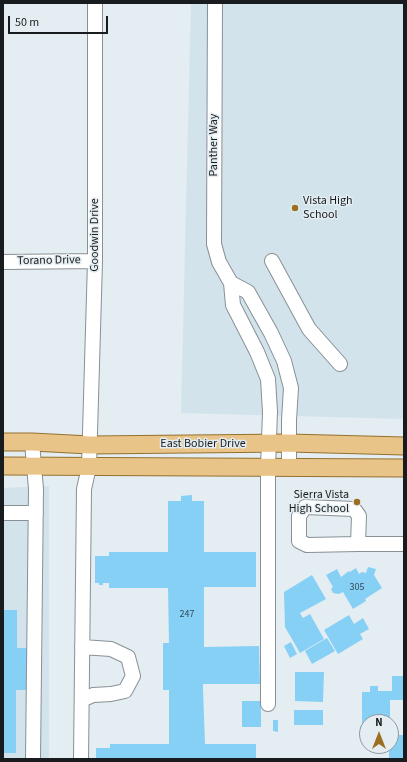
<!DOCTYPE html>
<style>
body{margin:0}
#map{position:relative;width:407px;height:762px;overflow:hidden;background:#e3edf2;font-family:"Source Sans 3",sans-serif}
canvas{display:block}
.frame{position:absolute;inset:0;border:4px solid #191c1e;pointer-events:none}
.north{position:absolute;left:359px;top:714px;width:40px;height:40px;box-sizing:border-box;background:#e3edf2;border:1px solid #92999d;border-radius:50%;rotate:0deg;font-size:11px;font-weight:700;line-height:16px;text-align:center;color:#191c1e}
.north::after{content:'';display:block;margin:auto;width:14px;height:18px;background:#9c6e1f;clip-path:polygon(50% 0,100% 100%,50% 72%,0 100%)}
.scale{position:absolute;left:8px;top:16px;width:100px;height:18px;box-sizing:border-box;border:2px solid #191c1e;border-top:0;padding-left:5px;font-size:12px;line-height:14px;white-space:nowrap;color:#191c1e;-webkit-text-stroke:3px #e3edf2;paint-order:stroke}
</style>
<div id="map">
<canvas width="407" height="762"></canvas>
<div class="frame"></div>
<div class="north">N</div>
<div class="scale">50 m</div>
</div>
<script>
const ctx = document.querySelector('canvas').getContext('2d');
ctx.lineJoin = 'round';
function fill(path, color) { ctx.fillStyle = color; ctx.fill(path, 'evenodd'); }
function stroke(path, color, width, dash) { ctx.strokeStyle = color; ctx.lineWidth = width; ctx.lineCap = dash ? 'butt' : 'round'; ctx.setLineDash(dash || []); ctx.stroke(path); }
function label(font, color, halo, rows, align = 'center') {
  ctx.font = font + ' "Source Sans 3",sans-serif'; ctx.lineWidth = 3; ctx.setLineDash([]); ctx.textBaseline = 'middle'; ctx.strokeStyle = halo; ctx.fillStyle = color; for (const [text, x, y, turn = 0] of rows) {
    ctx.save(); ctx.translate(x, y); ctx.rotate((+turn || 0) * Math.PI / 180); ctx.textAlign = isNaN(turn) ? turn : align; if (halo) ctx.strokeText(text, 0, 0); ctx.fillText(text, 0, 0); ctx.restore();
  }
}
fill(new Path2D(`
 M 191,3 L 404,3 L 404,419 L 181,413 Z
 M 49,486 L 49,759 L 3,759 L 3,488 Z`), '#d2e3ec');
fill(new Path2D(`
 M 192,495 L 192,501 L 204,501 L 204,552 L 256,552 L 256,587 L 204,587 L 204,647 L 259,646 L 260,684 L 203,684 L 203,689 L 205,744 L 256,744 L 256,759 L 96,759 L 96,748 L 110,748 L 110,744 L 169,744 L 169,690 L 163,690 L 163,643 L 169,643 L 168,588 L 109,588 L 109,583 L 103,583 L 103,585 L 99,585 L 99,583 L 95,583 L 95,556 L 109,556 L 109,552 L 168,552 L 168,501 L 181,501 L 181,496 Z
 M 368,567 L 376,569 L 374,575 L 382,588 L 365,599 L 366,601 L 353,609 L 343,592 L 339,594 L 333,593 L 331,589 L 333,587 L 326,575 L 337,569 L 341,577 L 349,571 L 350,572 L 356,568 L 359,574 L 362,572 L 366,573 Z
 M 312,575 L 326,599 L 300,613 L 303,618 L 310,614 L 324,639 L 300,653 L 285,627 L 284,592 Z
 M 3,610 L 17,610 L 17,648 L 33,648 L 33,690 L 16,690 L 16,753 L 3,753 Z
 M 349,615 L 354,624 L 363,618 L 369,629 L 360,634 L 363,639 L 338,654 L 324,630 Z
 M 327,638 L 335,651 L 312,664 L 305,651 Z
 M 291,642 L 297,654 L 290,658 L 284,646 Z
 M 295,672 L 324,672 L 323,702 L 295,701 Z
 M 392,676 L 404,676 L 404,700 L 390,700 L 390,722 L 367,722 L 367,745 L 362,745 L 362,731 L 360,731 L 360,726 L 362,726 L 362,692 L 370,692 L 370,686 L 378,686 L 378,691 L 392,691 Z
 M 242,701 L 261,701 L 261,727 L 242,727 Z
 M 294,710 L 323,710 L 323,725 L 294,725 Z
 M 273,720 L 278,720 L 278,732 L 273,731 Z
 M 391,735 L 404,735 L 404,759 L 389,759 L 389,748 L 385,748 L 385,746 L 391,746 Z`), '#86d0f6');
const minor = new Path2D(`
 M 215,3 L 214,244 L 219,262 L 231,283 L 233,305 L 257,352 L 268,379 L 270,412 L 268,467 L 268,704
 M 272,261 L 309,329 L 340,364
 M 3,262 L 95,261
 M 231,283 L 248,292 L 271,333 L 284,361 L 291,388 L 289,420 L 289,468
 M 32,442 L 36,489 L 33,759
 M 3,513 L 36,513
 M 358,544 L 359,516 L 354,509 L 305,507 L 299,516 L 299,541 L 307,545 L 358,544 L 404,544
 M 82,700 L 93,695 L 111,694 L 125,691 L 133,676 L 128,657 L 111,649 L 82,647
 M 81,759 L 84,489 L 89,467 L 95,261 L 95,3`);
const major = new Path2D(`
 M 3,442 L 32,442 L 90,445 L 289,443 L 404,446
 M 3,466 L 404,468`);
stroke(minor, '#889095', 16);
stroke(major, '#96702f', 19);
stroke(minor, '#fff', 14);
stroke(major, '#e9c488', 17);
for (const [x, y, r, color] of [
 [295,208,4,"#9c6e1f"],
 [357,502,4,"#9c6e1f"]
]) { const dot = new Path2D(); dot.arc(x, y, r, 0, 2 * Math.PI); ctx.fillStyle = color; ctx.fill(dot); stroke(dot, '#e3edf2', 1.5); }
label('10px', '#344954', null, [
 ["305",357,588],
 ["247",187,615]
]);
label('12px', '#191c1e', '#e3edf2', [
 ["Panther Way",214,145,-90],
 ["Goodwin Drive",95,235,-90],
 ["Torano Drive",49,261,-1],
 ["East Bobier Drive",203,444]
]);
label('12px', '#191c1e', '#e3edf2', [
 ["Vista High",303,201],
 ["School",303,215],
 ["Sierra Vista",349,495,"right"],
 ["High School",349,509,"right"]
], 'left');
</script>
